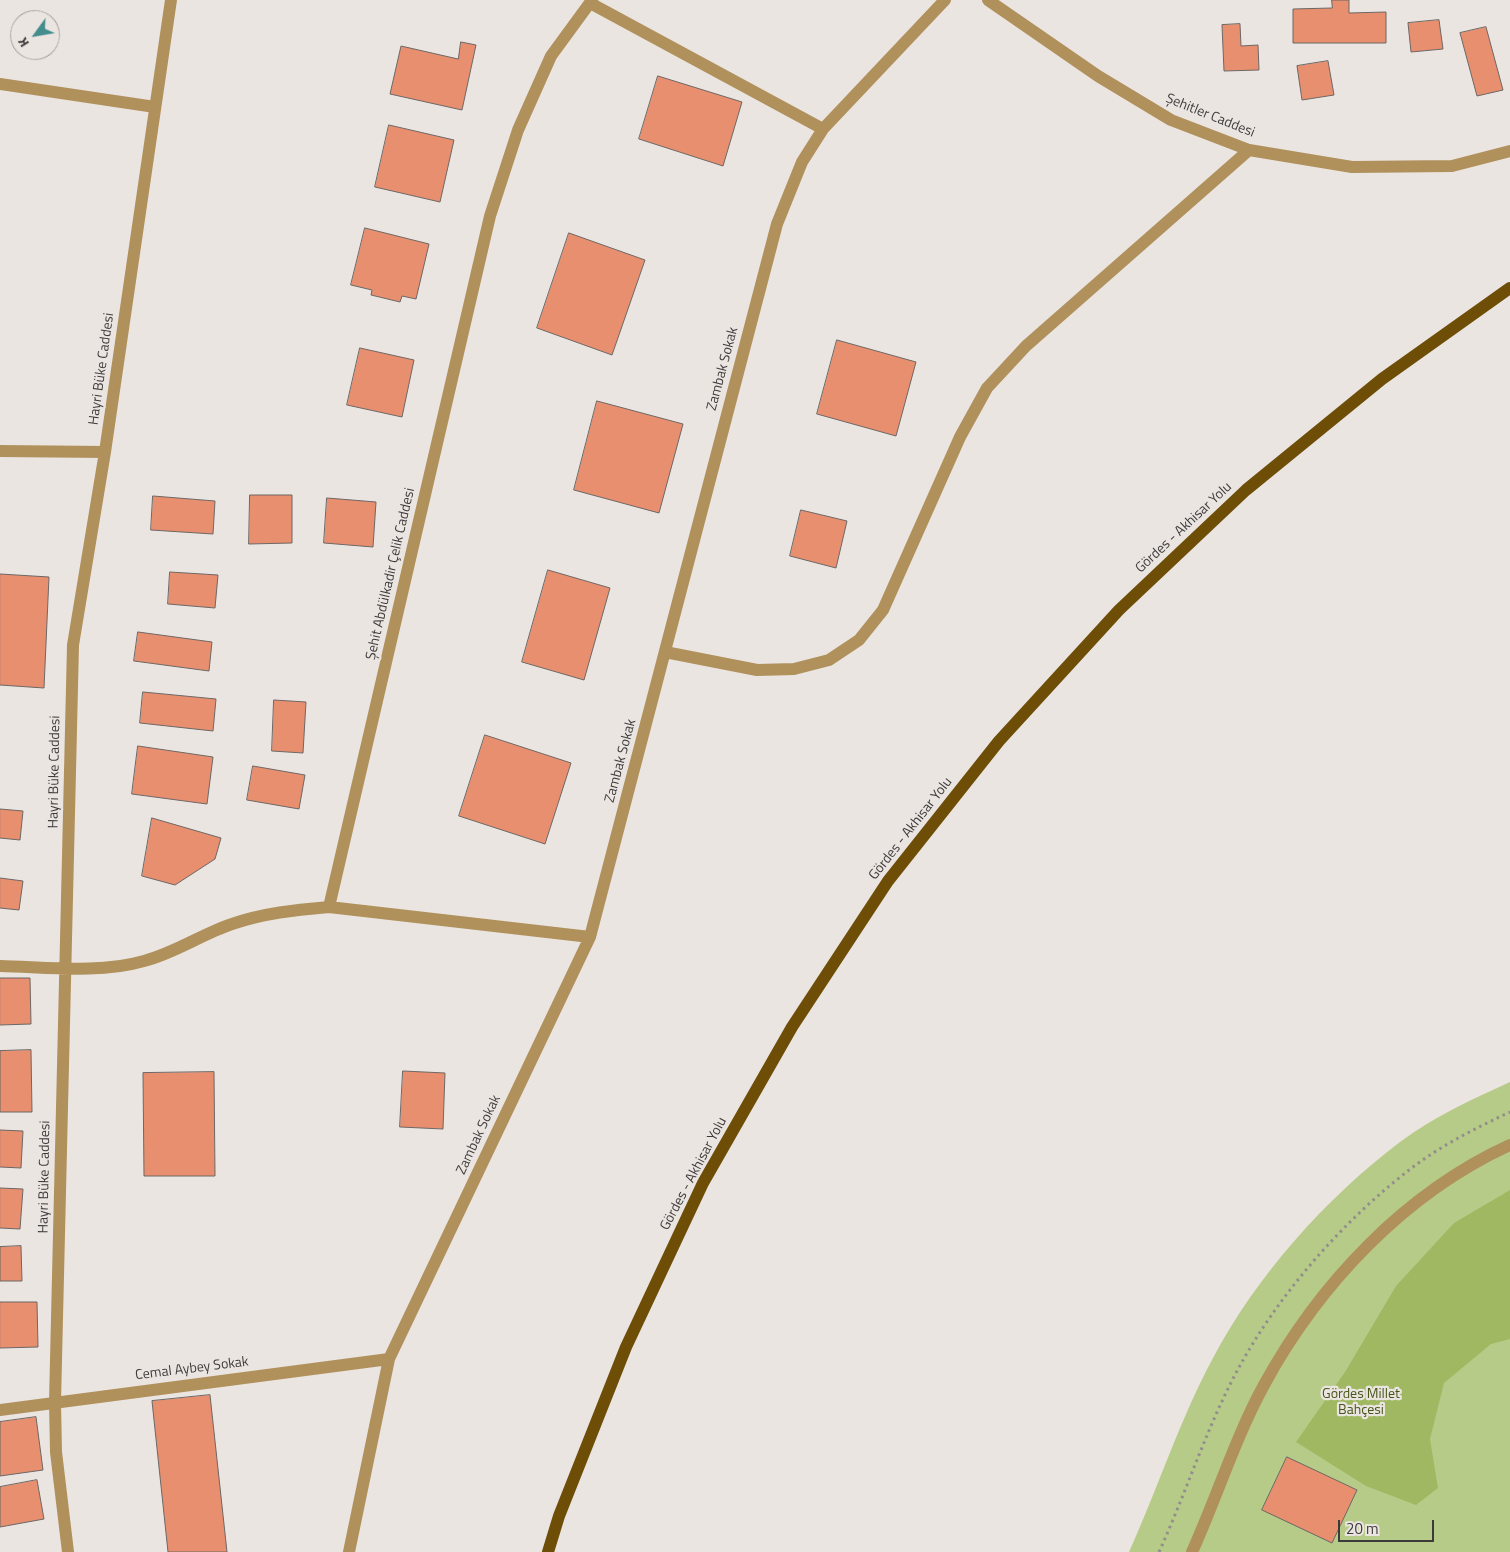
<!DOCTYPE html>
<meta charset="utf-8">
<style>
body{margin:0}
#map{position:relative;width:1510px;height:1552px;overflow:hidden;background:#ebe5e2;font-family:"Titillium Web",sans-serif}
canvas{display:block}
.north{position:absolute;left:10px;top:10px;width:50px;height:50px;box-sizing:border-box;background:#ebe5e2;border:1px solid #a5a19f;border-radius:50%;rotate:238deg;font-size:14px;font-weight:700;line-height:20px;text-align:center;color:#3d3b3a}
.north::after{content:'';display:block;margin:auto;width:18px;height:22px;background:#448c8d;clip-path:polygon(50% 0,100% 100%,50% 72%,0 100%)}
.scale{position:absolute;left:1338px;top:1520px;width:96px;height:22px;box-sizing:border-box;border:2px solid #3d3b3a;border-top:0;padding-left:6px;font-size:15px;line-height:18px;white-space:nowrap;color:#3d3b3a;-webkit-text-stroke:4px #ebe5e2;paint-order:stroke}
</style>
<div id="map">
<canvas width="1510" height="1552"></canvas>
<div class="north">K</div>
<div class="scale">20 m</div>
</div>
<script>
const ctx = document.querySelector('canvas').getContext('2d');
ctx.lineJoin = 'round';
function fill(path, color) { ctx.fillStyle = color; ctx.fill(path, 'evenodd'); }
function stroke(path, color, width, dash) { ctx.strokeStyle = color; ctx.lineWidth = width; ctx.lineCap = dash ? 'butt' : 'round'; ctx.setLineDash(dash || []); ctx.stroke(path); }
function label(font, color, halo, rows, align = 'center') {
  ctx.font = font + ' "Titillium Web",sans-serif'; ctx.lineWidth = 4.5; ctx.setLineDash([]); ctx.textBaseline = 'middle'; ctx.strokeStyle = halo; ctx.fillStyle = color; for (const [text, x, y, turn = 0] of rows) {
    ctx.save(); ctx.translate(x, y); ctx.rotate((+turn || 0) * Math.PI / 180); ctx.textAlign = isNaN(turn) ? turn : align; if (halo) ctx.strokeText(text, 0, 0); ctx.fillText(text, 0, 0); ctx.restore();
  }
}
fill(new Path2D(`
 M 1510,1082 L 1510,1552 L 1129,1552 C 1158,1488 1180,1419 1213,1358 C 1257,1275 1326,1198 1400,1142 C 1433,1117 1473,1099 1510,1082 Z`), '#b7cb88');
fill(new Path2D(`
 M 1510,1190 L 1510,1339 L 1491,1344 L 1444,1383 L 1430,1439 L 1438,1488 L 1416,1505 L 1366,1486 L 1296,1442 L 1345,1372 L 1396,1286 L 1454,1223 Z`), '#a0b862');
const building = new Path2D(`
 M 1332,0 L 1349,0 L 1349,13 L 1386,12 L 1386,43 L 1293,43 L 1293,9 L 1332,8 Z
 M 1439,20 L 1443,49 L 1411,52 L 1408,23 Z
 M 1240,24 L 1241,46 L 1258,45 L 1259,70 L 1224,71 L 1222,25 Z
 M 1486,27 L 1503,90 L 1477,96 L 1460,33 Z
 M 461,42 L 476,45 L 462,110 L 390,94 L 401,46 L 458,59 Z
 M 1328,61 L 1334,95 L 1302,100 L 1297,66 Z
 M 658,76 L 742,102 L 723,166 L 639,139 Z
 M 389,125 L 454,140 L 440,202 L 375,187 Z
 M 365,228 L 429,244 L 416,299 L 402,296 L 400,302 L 371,295 L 372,290 L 351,285 Z
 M 569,233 L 645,260 L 612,355 L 537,328 Z
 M 837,340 L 916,362 L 896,436 L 817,414 Z
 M 360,348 L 414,360 L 402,417 L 347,405 Z
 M 597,401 L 683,424 L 659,513 L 574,490 Z
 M 250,495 L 292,495 L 292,543 L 249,544 Z
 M 153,496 L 215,501 L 213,534 L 151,530 Z
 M 327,498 L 376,502 L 373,547 L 324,543 Z
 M 801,510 L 847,521 L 836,568 L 790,556 Z
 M 548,570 L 610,588 L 584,680 L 522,662 Z
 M 170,572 L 218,575 L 215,608 L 168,604 Z
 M 0,574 L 49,577 L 44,688 L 0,685 Z
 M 138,632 L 212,642 L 209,671 L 134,661 Z
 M 143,692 L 216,699 L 213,731 L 140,723 Z
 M 274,700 L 306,702 L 303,753 L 272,751 Z
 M 485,735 L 571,763 L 545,844 L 459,816 Z
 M 138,746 L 213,757 L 207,804 L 132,794 Z
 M 253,766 L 305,775 L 299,809 L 247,800 Z
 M 0,809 L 23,811 L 20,840 L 0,838 Z
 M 152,818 L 221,838 L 215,859 L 175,885 L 142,876 Z
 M 0,878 L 23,881 L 19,910 L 0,908 Z
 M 0,978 L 30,978 L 31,1024 L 0,1025 Z
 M 31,1050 L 32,1112 L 0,1112 L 0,1051 Z
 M 403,1071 L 445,1073 L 443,1129 L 400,1127 Z
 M 214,1072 L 215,1176 L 144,1176 L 143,1073 Z
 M 0,1130 L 23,1131 L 21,1168 L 0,1167 Z
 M 0,1188 L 23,1189 L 20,1229 L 0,1228 Z
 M 21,1246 L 22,1281 L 0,1281 L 0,1247 Z
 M 0,1302 L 37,1302 L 38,1347 L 0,1348 Z
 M 210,1395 L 227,1552 L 168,1552 L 152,1401 Z
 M 36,1417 L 43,1470 L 0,1476 L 0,1422 Z
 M 1287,1457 L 1357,1490 L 1332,1543 L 1262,1510 Z
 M 37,1480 L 44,1519 L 0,1527 L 0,1487 Z`);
fill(building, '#e78f6e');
stroke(building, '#6d6765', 1);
stroke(new Path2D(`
 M 1159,1552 C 1186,1493 1206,1429 1237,1371 C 1279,1293 1346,1217 1417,1164 C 1446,1143 1478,1127 1510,1112`), '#928e8c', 3, [2.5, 4]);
stroke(new Path2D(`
 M 988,0 L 1098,76 L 1171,120 L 1249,150 L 1352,167 L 1452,166 L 1510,151
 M 590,3 L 823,129
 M 0,84 L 155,107
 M 0,451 L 105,452
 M 665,652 L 757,670 L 794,669 L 829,660 L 859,640 L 883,610 L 960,437 L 987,388 L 1026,346 L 1249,150
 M 329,907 L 590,937
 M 0,966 C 46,967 99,974 144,961 C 175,953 202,934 232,924 C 264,913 295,910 329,907 L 490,216 L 518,130 L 551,56 L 592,0
 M 0,1410 L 389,1359
 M 68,1552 L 56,1452 L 55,1402 L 73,645 L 105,452 L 171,0
 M 349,1552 L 389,1359 L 590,937 L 777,224 L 802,162 L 823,129 L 945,0
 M 1192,1552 C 1217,1497 1235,1438 1264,1385 C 1319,1284 1405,1193 1510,1145`), '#b0915c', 12);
stroke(new Path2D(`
 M 548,1552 L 559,1516 L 626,1347 L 703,1183 L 792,1027 L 888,881 L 999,741 L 1119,610 L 1246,490 L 1382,379 L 1510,288`), '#6e4e07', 12);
label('14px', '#3d3b3a', '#ebe5e2', [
 ["Şehitler Caddesi",1210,116,22],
 ["Hayri Büke Caddesi",102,369,-82],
 ["Zambak Sokak",723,369,-75],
 ["Gördes - Akhisar Yolu",1184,528,-43],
 ["Şehit Abdülkadir Çelik Caddesi",391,574,-77],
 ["Zambak Sokak",621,761,-75],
 ["Hayri Büke Caddesi",55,772,-89],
 ["Gördes - Akhisar Yolu",911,829,-52],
 ["Zambak Sokak",479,1135,-65],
 ["Gördes - Akhisar Yolu",694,1174,-62],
 ["Hayri Büke Caddesi",45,1177,-89],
 ["Cemal Aybey Sokak",192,1369,-7]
]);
label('14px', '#475618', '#ebe5e2', [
 ["Gördes Millet",1361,1395],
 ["Bahçesi",1361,1411]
]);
</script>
